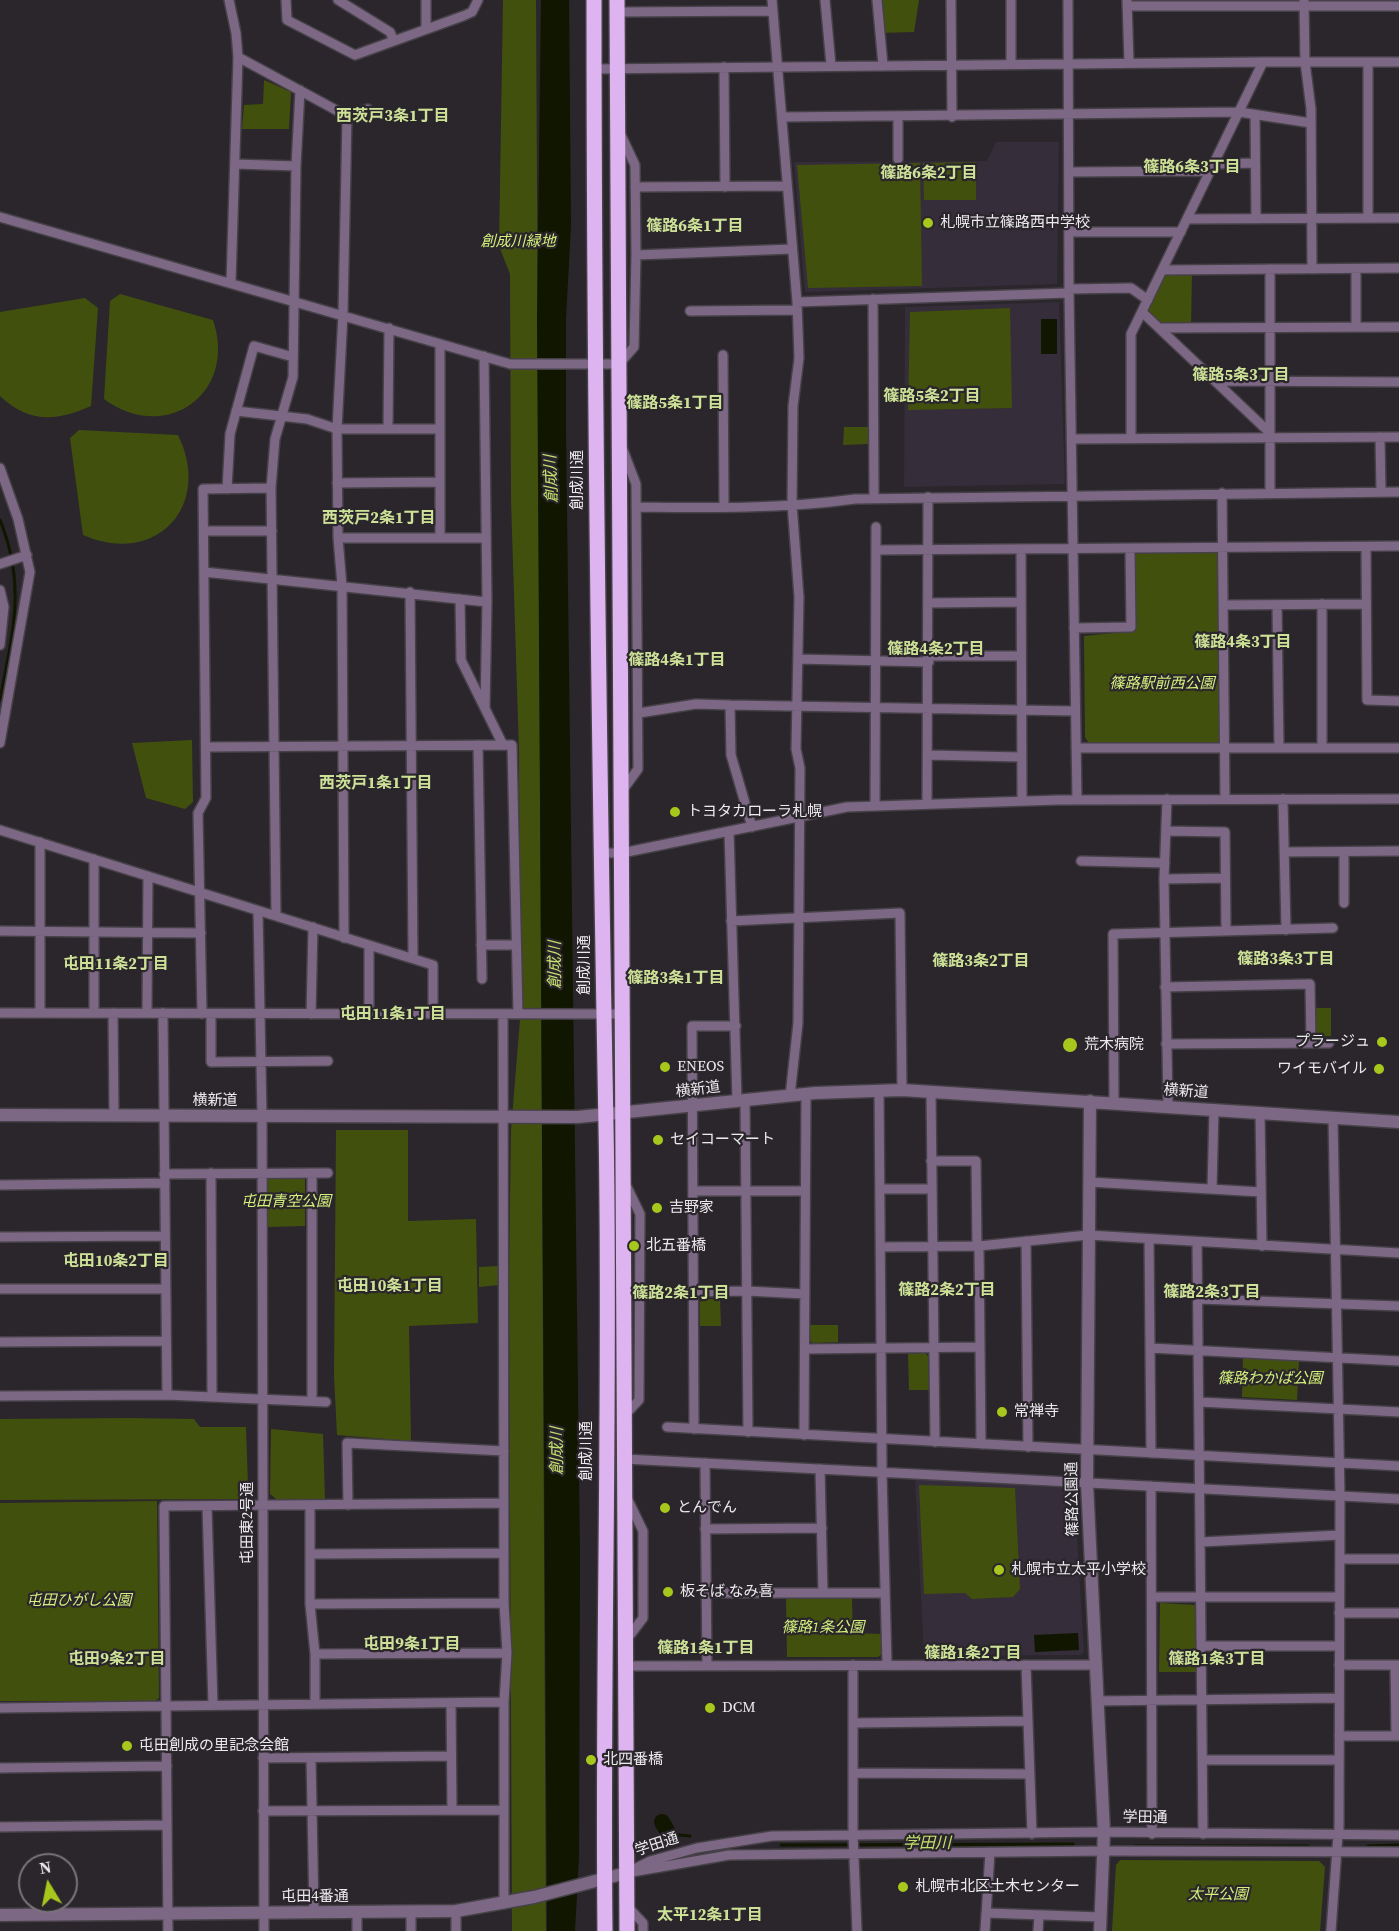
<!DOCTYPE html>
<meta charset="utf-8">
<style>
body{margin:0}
#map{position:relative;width:1399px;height:1931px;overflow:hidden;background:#2a262c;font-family:"Source Serif 4",serif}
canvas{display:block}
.north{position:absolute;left:18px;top:1853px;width:60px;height:60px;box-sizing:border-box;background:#2a262c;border:2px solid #78747a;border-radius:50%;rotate:350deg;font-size:16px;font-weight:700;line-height:24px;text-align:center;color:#ece9ee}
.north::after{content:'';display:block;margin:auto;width:21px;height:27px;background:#a8c71d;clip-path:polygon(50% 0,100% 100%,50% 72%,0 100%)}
</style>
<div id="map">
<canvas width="1399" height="1931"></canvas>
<div class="north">N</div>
</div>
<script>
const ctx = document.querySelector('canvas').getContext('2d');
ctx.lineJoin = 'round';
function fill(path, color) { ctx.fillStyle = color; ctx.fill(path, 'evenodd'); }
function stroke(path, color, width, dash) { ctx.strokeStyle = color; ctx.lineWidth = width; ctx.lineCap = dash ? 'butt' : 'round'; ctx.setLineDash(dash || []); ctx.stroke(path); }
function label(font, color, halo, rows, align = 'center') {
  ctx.font = font + ' "Source Serif 4","Noto Sans JP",serif'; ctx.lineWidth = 4.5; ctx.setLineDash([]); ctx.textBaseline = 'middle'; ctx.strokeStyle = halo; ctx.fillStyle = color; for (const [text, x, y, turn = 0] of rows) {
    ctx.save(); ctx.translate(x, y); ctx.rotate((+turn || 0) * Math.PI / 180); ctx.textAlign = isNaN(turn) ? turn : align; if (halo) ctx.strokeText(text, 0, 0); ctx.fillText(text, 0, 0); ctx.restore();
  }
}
fill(new Path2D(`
 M 996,142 L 1059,142 L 1057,284 L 805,292 L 794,162 L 987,161 Z
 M 1059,302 L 1065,484 L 904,487 L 905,307 Z
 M 915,1479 L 1074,1488 L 1084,1652 L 1081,1655 L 924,1656 Z`), '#352d39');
fill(new Path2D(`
 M 503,0 L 536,0 L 546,1931 L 512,1931 L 509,1280 L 511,1130 L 520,1020 L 519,751 L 511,500 L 510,274 L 499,246 Z
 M 877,0 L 919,0 L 914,32 L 880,33 Z
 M 264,80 L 291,92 L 289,129 L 242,129 L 244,105 L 263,104 Z
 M 976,162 L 976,200 L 924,200 L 923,163 Z
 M 920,163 L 922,286 L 808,288 L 797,165 Z
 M 1162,270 L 1192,270 L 1191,328 L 1159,328 L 1142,312 Z
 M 120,294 L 213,320 C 238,393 166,445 104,399 L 110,301 Z
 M 85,298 L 98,308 L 91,406 C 55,422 29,423 0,396 L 0,312 Z
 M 1010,308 L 1012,408 L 908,410 L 910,312 Z
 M 844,427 L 868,427 L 868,444 L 843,445 Z
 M 79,430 L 178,435 C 213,506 156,567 83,535 L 70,438 Z
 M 1217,552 L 1219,555 L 1221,739 L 1218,742 L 1088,742 L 1085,737 L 1084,636 L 1135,631 L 1134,557 L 1137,553 Z
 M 192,740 L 193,802 L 185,809 L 146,798 L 132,743 Z
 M 1315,1008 L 1331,1008 L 1331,1036 L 1314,1036 Z
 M 336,1130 L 408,1130 L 408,1221 L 476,1219 L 478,1323 L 409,1326 L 411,1441 L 337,1435 L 334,1376 Z
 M 305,1177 L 305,1226 L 267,1227 L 266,1178 Z
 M 499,1266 L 499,1285 L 479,1287 L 479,1267 Z
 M 703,1299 L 720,1299 L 721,1326 L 700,1326 L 700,1302 Z
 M 810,1325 L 838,1325 L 838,1342 L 813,1343 L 810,1341 Z
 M 925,1353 L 928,1356 L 929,1390 L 909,1390 L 908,1354 Z
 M 1243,1357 L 1299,1361 L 1297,1400 L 1242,1397 Z
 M 129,1418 L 194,1419 L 200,1427 L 246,1427 L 248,1486 L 239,1499 L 0,1500 L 0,1419 Z
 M 271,1429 L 323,1434 L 325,1499 L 276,1499 L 270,1494 Z
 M 919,1485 L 1015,1488 L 1020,1589 L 1013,1597 L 972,1599 L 965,1593 L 924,1594 Z
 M 157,1501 L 159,1698 L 155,1701 L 0,1701 L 0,1503 Z
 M 786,1598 L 852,1599 L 853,1633 L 882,1634 L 882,1654 L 878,1657 L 787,1657 Z
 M 1160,1603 L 1196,1605 L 1196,1672 L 1159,1672 Z
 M 1120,1860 L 1319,1861 L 1325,1867 L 1320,1931 L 1112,1931 L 1116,1865 Z`), '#42500d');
fill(new Path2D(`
 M 541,0 L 569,0 L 571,226 L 566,318 L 566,430 L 580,1552 L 579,1858 L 575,1931 L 547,1931 L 537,319 Z
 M 1041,319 L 1057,319 L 1057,354 L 1041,354 Z
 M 1078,1633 L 1079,1650 L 1035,1652 L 1034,1635 Z`), '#101600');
stroke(new Path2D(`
 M 0,520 C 27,586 12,634 0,700
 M 669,1834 L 690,1836
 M 781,1845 L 1073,1844
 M 1135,1846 L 1308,1846
 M 1368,1846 L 1399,1845`), '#101600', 3);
stroke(new Path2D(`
 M 662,1822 L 669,1834`), '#101600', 16);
const minor = new Path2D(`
 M 229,0 L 236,33 L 238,57 L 231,282
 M 286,0 L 287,20 L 355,55 L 463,16 L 472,12 L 478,0
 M 338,0 L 390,32 L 394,41
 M 426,0 L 426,29
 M 772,0 L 797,302 L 799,358 L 793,406 L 792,504 L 799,597 L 796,749 L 800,768 L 798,1023 L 790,1096
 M 825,0 L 831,65
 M 877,0 L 883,65
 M 951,0 L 952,117
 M 1011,0 L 1011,64
 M 1068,0 L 1069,293 L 1077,800
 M 1127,0 L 1129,63
 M 1304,0 L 1305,62 L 1311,109 L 1312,269
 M 1127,6 L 1399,6
 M 617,12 L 773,11
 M 238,57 L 347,116 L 343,314 L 337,429 L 338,538 L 342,586 L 344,938
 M 1263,62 L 1399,62
 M 1368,62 L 1368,218
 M 724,67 L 725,187
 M 594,69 L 1263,62 L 1131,334 L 1131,438
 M 1255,115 L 1256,219
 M 347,116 L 368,109
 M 782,117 L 1239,112 L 1311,123
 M 898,117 L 898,159
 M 235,164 L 296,166
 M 1215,164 L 1255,163
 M 1069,172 L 1210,171
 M 635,187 L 787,186
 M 0,217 L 510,364 L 619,364 L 634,347 L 636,255 L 635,165 L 620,133
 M 1187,219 L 1399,218
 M 1069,232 L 1181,232
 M 636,255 L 792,249
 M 1270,269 L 1270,493
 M 1356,269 L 1356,327
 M 1162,270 L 1399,268
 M 1069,289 L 1131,288 L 1148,300
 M 873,299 L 874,498
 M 797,302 L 1069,293
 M 690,311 L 797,310
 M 1142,312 L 1270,433
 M 1159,328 L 1399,327
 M 723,355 L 724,507
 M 484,356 L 487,602 L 485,708
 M 1215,381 L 1399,382
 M 236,411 L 307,419 L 337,429 L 440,429
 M 388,429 L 389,328
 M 1380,437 L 1381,492
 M 1073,439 L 1399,437
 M 0,468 L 18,519 L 30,572 L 0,743
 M 337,483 L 440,482
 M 271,488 L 275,439 L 293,377 L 296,166 L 300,90
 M 227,489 L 230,434 L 254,346 L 293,357
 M 1222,493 L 1225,799
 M 637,507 C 709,508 783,509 855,499 L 1399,492
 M 204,531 L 272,531
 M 440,537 L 440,344
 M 338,538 L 486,538
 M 1366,547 L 1367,700 L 1399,701
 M 876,550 L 1399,546
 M 1021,550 L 1022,801
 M 0,564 L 27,555
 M 204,572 L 487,602
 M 0,590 L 4,607 L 0,645
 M 410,592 L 413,958
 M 460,599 L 461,660 L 503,745
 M 929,603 L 1020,602
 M 1223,605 L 1366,604
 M 1277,605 L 1279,748
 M 1074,628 L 1131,627 L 1130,549
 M 929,656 L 1020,656
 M 798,659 L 929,662
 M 639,713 L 696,704 L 730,705
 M 478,745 L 482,979
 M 206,747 L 512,745 L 518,1014
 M 1076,748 L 1399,748
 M 1322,748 L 1322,604
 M 928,755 L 1021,757
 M 622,791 L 638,769 L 636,484 L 623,450
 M 1167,799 L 1164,879 L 1168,1106
 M 1283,799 L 1286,930
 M 927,804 L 928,497
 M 875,806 L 876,527
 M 752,827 L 731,755 L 730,705 L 1075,711
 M 0,830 L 433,965 L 433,1014
 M 729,831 L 737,1100
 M 1166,831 L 1225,832 L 1226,931
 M 1284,852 L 1399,851
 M 1344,852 L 1344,903
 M 603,853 L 622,853 L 847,807 L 1058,800 L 1399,799
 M 94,859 L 94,1013
 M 1081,861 L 1165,863
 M 1164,879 L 1225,878
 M 258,911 L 262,1116 L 264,1931
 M 731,921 L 900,913 L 902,1090
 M 0,931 L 201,933
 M 481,945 L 516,945
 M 1165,987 L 1310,984 L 1311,1043
 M 0,1013 L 623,1014
 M 40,1013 L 40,842
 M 113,1013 L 114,1115
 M 147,1013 L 148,876
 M 163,1013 L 167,1395
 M 202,1014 L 198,813 L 206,798 L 203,489 L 271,488 L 276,915
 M 211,1014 L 211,1062 L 328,1061
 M 311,1014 L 313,927
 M 503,1014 L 504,1603 L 507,1653 L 504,1702 L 504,1904
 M 369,1015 L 369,945
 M 1166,1044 L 1329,1043
 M 879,1091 L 882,1472 L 887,1665
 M 931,1091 L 935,1442
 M 745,1100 L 748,1432
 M 1114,1103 L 1113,934 L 1333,928
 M 1260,1112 L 1262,1246
 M 1333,1117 L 1340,1496 L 1339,1835
 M 931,1161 L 976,1161 L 977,1246
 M 211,1173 L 212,1396
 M 312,1173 L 312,1401
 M 164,1174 L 328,1173
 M 1089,1182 L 1261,1192
 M 0,1185 L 165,1183
 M 880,1189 L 931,1189
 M 1212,1189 L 1214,1109
 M 694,1191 L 805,1191
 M 0,1237 L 165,1236
 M 1149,1239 L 1151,1453
 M 1026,1241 L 1028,1447
 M 1197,1242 L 1203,1834
 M 979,1246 L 981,1444
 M 881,1247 L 979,1246 L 1088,1235 L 1399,1253
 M 0,1289 L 166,1289
 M 641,1293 L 747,1291 L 805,1294
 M 1198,1299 L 1399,1306
 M 0,1342 L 166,1341
 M 1150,1348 L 1399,1361
 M 805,1349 L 980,1347
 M 0,1396 L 167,1395 L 326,1402
 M 1199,1402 L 1399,1412
 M 625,1415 L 639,1400 L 640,1214 L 626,1185
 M 667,1427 L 1399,1466
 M 694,1429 L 692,1026 L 736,1026
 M 804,1435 L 806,1094
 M 625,1459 L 1399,1499
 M 705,1463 L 707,1666
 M 820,1469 L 823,1593
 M 1151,1486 L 1152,1834
 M 310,1505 L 310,1604 L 315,1654 L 315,1704
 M 348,1505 L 347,1443 L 504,1451
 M 207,1506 L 213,1705
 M 705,1529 L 822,1528
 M 1201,1542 L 1340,1535
 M 310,1554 L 504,1553
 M 1340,1559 L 1399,1559
 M 706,1593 L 885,1593
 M 1152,1597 L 1339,1597
 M 310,1604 L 504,1603
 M 1339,1613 L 1399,1613
 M 627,1639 L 643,1618 L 643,1531 L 628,1500
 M 1202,1646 L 1339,1646
 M 315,1654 L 507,1653
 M 853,1665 L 853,1834 L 857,1931
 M 1026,1665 L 1032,1834
 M 1339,1665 L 1399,1665
 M 1395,1665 L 1396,1736
 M 626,1666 L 1095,1665
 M 1097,1701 L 1339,1698
 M 451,1703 L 452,1810
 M 0,1708 L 166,1706 L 164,1506 L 504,1503
 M 853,1723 L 1028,1721
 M 1339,1736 L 1399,1736
 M 263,1758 L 451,1756
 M 311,1758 L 314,1912
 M 1203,1760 L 1339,1760
 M 0,1768 L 167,1766
 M 853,1773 L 1030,1774
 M 263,1811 L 504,1810
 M 0,1827 L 167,1825
 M 632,1872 L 729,1855 L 1105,1851 L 1399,1852
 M 626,1873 L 650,1861 L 697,1848 L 772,1836 L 1104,1832 L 1399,1835
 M 627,1906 L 643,1923 L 643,1931
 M 456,1911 L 456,1931
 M 986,1913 L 1101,1917
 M 168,1931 L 166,1706 L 504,1702
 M 357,1931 L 357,1912
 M 411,1931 L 411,1912
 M 985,1931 L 990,1852
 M 1038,1931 L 1039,1915
 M 1331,1931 L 1338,1835`);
const tertiary = new Path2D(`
 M 1090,1101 L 1087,1483 L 1104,1832 L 1100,1931
 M 0,1115 L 578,1117 L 815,1093 L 902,1090 L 1399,1122
 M 0,1915 L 456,1911 L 534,1897 L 626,1873`);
const trunk = new Path2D(`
 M 594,0 C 594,375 599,750 606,1126 C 611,1394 602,1663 605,1931
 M 617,0 L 627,1931`);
stroke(minor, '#454147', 12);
stroke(tertiary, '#454147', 15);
stroke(trunk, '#454147', 18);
stroke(minor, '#7c6784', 9);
stroke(tertiary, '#7c6784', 12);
stroke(trunk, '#deb4f0', 15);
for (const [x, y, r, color] of [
 [928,223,6,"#a8c71d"],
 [675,812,6,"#a8c71d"],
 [1382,1042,6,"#a8c71d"],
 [1070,1045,8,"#a8c71d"],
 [665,1067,6,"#a8c71d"],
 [1379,1069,6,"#a8c71d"],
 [658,1140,6,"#a8c71d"],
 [657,1208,6,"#a8c71d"],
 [634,1246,6,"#a8c71d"],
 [1002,1412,6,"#a8c71d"],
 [665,1508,6,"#a8c71d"],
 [999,1570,6,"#a8c71d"],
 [668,1592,6,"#a8c71d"],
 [710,1708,6,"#a8c71d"],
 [127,1746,6,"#a8c71d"],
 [591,1760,6,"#a8c71d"],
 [903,1887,6,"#a8c71d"]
]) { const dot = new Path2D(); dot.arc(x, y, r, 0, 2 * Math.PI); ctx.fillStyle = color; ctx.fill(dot); stroke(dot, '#2a262c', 2); }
label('15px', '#ece9ee', '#2a262c', [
 ["札幌市立篠路西中学校",940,223],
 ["トヨタカローラ札幌",687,812],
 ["プラージュ",1370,1042,"right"],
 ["荒木病院",1084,1045],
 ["ENEOS",677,1067],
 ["ワイモバイル",1367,1069,"right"],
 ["セイコーマート",670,1140],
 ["吉野家",669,1208],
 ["北五番橋",646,1246],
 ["常禅寺",1014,1412],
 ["とんでん",677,1508],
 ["札幌市立太平小学校",1011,1570],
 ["板そば なみ喜",680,1592],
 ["DCM",722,1708],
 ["屯田創成の里記念会館",139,1746],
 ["北四番橋",603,1760],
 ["札幌市北区土木センター",915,1887]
], 'left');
label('italic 15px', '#d3ef7c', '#2a262c', [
 ["創成川緑地",518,242],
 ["篠路駅前西公園",1162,684],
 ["屯田青空公園",286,1202],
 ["篠路わかば公園",1270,1379],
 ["屯田ひがし公園",79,1601],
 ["篠路1条公園",823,1628],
 ["太平公園",1218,1895]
]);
label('15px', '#ece9ee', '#2a262c', [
 ["創成川通",578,480,-90],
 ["創成川通",585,965,-90],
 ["横新道",698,1090,-7],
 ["横新道",1186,1092,4],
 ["横新道",215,1101],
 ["創成川通",587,1451,-90],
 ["篠路公園通",1073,1499,-91],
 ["屯田東2号通",248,1523,-90],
 ["学田通",1145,1818,1],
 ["学田通",657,1845,-18],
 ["屯田4番通",315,1897]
]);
label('bold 16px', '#cee297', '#2a262c', [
 ["西茨戸3条1丁目",393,117],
 ["篠路6条3丁目",1192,168],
 ["篠路6条2丁目",929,174],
 ["篠路6条1丁目",695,227],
 ["篠路5条3丁目",1241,376],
 ["篠路5条2丁目",932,397],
 ["篠路5条1丁目",675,404],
 ["西茨戸2条1丁目",379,519],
 ["篠路4条3丁目",1243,643],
 ["篠路4条2丁目",936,650],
 ["篠路4条1丁目",677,661],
 ["西茨戸1条1丁目",376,784],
 ["篠路3条3丁目",1286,960],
 ["篠路3条2丁目",981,962],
 ["屯田11条2丁目",116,965],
 ["篠路3条1丁目",676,979],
 ["屯田11条1丁目",393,1015],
 ["屯田10条2丁目",116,1262],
 ["屯田10条1丁目",390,1287],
 ["篠路2条2丁目",947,1291],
 ["篠路2条3丁目",1212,1293],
 ["篠路2条1丁目",681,1294],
 ["屯田9条1丁目",412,1645],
 ["篠路1条1丁目",706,1649],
 ["篠路1条2丁目",973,1654],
 ["屯田9条2丁目",117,1660],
 ["篠路1条3丁目",1217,1660],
 ["太平12条1丁目",710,1916]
]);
label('italic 16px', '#c4e06d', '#2a262c', [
 ["創成川",552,479,-92],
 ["創成川",556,965,-90],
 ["創成川",558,1451,-90],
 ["学田川",927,1844]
]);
</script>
